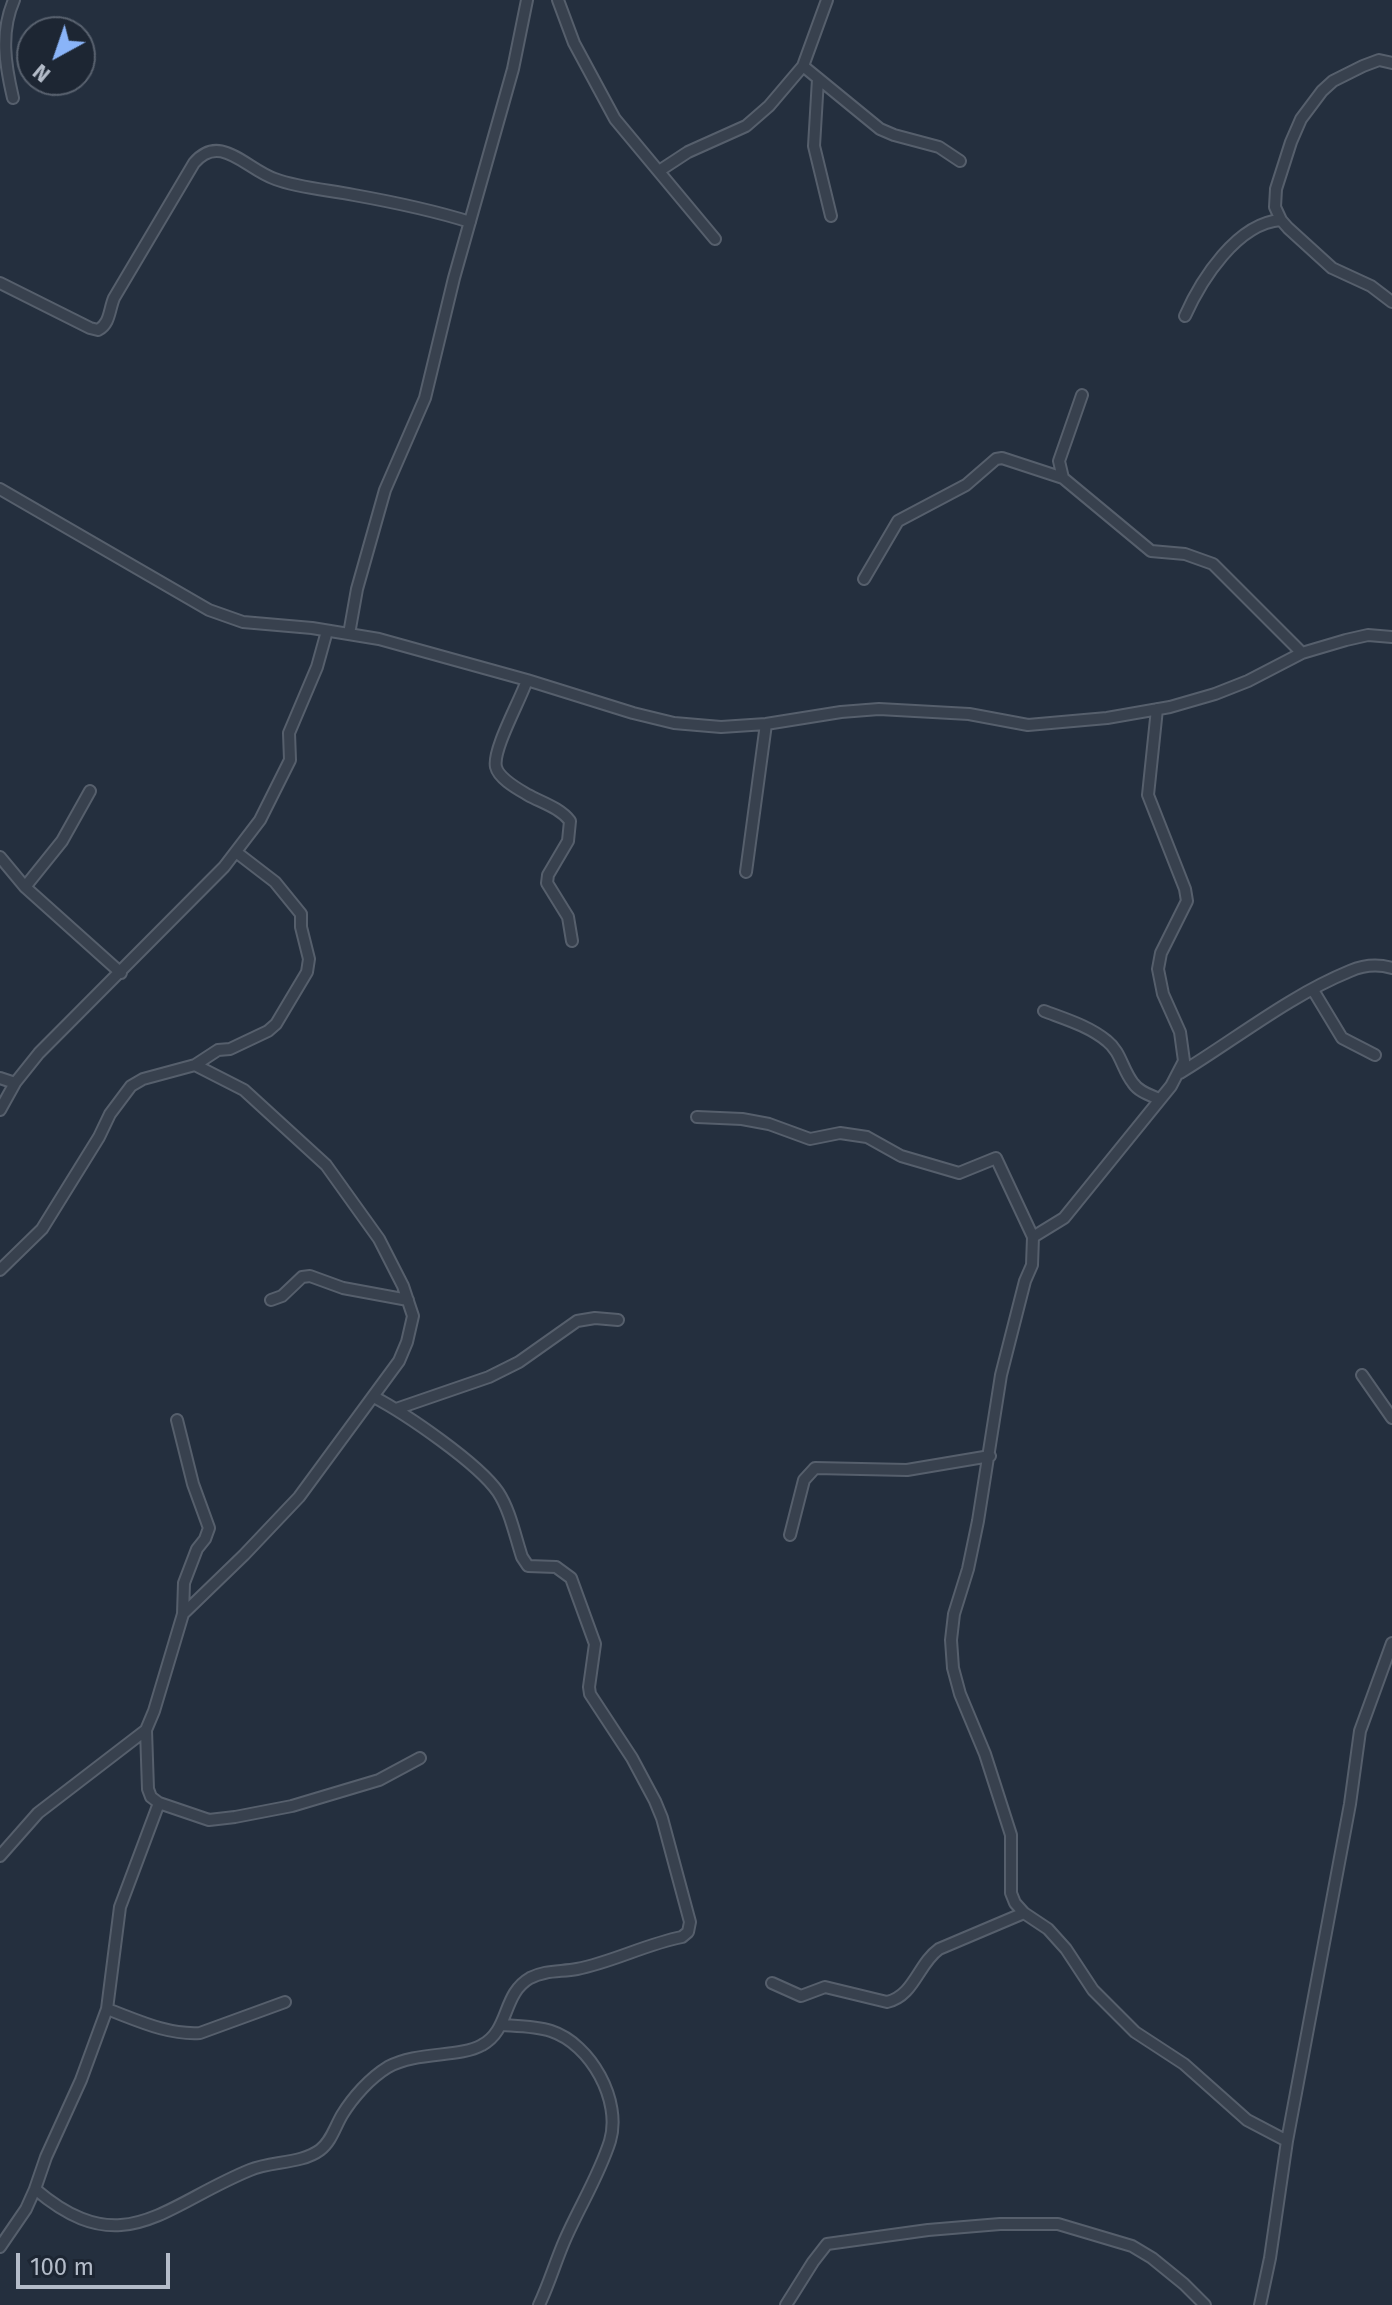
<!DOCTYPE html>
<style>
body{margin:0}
#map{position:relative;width:1392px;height:2305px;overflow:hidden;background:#242f3e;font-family:"Fira Sans",sans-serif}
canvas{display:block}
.north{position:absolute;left:16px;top:16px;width:80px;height:80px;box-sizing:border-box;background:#1d2633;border:2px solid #59626f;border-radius:50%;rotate:220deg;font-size:22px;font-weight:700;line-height:32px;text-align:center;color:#b4bcc9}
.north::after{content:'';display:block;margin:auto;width:28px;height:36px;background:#8ab4f8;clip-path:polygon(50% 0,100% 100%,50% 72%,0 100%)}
.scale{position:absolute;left:16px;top:2253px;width:154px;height:36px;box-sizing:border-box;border:4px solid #b4bcc9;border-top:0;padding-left:10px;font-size:24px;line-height:28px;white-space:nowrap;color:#b4bcc9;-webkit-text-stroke:6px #1d2633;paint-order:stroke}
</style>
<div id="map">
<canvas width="1392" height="2305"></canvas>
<div class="north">N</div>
<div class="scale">100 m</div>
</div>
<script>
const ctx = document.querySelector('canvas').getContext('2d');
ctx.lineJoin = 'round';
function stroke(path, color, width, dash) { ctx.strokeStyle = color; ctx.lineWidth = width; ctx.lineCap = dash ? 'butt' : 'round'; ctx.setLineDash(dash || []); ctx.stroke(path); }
const minor = new Path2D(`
 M 558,0 L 574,43 L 615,119 L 715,239
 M 1392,63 L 1379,60 L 1363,66 L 1333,81 L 1322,91 L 1301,119 L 1291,142 L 1276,189 L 1275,207 L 1281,220 L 1288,228 L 1332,268 L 1371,286 L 1392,302
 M 803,66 L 880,129 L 894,135 L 939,147 L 960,161
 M 818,79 L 814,146 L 831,216
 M 13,98 C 5,64 0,32 14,0
 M 659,171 L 688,152 L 746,126 L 769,106 L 803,66 L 827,0
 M 0,283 L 90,328 L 98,330 C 110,324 109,310 114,298 L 194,163 C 220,132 246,169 275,179 C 299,188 329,190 354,195 C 393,202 432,210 470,222
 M 1185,316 C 1201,280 1237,223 1281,220
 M 1082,395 L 1059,461 L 1063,478 L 1151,551 L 1185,554 L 1213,564 L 1302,653
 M 0,489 L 209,610 L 243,622 L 312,628 L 379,639 L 527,680 L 633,713 L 674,723 L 721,727 L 766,724 L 841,712 L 879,709 L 969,714 L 1028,725 L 1107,718 L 1170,707 L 1215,694 L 1248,681 L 1302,653 L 1346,640 L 1368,635 L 1392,637
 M 864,579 L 898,521 L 966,485 L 996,459 L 1002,458 L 1063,478
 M 349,634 L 357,589 L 385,490 L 425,398 L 454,278 L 513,69 L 527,0
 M 527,680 C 521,699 492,750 496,767 C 499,779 518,789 528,795 C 543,803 560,808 570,821 L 568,841 L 548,875 L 547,883 L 568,917 L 572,941
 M 1157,709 L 1148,795 L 1185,889 L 1187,901 L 1161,953 L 1158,969 L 1163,994 L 1180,1032 L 1184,1061 L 1171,1086 L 1064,1218 L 1033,1237 L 1032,1265 L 1025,1281 L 1001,1375 L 978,1521 L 968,1569 L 954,1614 L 951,1640 L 953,1668 L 960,1694 L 985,1754 L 1011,1835 L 1011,1893 L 1015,1903 L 1024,1913 L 1048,1929 L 1066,1949 L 1093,1990 L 1135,2032 L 1184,2064 L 1247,2120 L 1287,2141
 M 0,857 L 25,887 L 121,973
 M 746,872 L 766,724
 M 25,887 L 62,841 L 90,791
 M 1313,990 L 1342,1038 L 1375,1055
 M 1044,1011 C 1065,1019 1089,1026 1107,1041 C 1121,1052 1122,1069 1133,1083 C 1139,1092 1150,1095 1159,1099
 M 1180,1073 C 1236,1039 1289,996 1350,971 C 1364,965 1378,964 1392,968
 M 0,1078 L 15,1083
 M 0,1110 L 15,1083 L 39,1053 L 224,867 L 260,820 L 290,760 L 289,733 L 317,667 L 327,631
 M 697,1117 L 742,1119 L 769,1124 L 810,1139 L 840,1133 L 867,1137 L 901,1156 L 959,1173 L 996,1158 L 1033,1237
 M 0,1270 L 42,1229 L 99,1137 L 110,1114 L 131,1086 L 143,1079 L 195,1065 L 218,1050 L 230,1049 L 268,1031 L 276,1024 L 307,972 L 309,959 L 301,927 L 301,914 L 275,882 L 236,852
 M 271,1300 L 282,1296 L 302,1277 L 310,1276 L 343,1288 L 408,1300
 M 1362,1375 L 1392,1418
 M 396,1409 L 489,1377 L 519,1362 L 577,1321 L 595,1318 L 618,1320
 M 177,1420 L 193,1484 L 209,1528 L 205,1539 L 197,1549 L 184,1583 L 183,1614
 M 790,1535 L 804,1480 L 815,1468 L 907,1470 L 990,1456
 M 159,1803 L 209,1820 L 235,1817 L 292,1806 L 379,1780 L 420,1758
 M 0,1856 L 38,1813 L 146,1730
 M 772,1983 L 801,1996 L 825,1987 L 887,2002 C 914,1996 918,1964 939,1949 L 1024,1913
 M 107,2009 C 137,2020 167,2035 200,2033 L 285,2002
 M 502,2025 C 518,2026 536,2026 551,2031 C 591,2044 622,2101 610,2141 C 599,2176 578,2209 564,2242 C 555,2263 549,2284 539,2305
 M 35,2189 C 123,2264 164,2205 250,2170 C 271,2161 301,2164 320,2150 C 331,2142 335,2127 342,2115 C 353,2097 370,2078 388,2067 C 417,2051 459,2058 482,2045 C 510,2030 502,1994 530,1978 C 545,1970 561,1972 577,1969 C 613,1962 646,1944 682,1937 L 688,1932 L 690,1922 L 662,1818 L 655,1801 L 632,1758 L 590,1694 L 589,1687 L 595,1644 L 571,1578 L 556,1567 L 528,1566 L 522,1557 C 515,1536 510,1510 498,1492 C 478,1463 406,1414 374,1397
 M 0,2247 L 26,2209 L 35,2189 L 46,2157 L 81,2080 L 107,2009 L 120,1907 L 159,1803 L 151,1797 L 148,1789 L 146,1730 L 154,1711 L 183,1614 L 244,1555 L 299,1497 L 399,1361 L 407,1342 L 413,1316 L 403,1286 L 379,1239 L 326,1165 L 244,1090 L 195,1065
 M 786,2305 L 813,2262 L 827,2244 L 928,2230 L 1000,2224 L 1058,2224 L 1132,2246 L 1152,2258 L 1184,2284 L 1205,2305
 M 1260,2305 L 1270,2258 L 1287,2141 L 1350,1804 L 1360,1731 L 1392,1643`);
stroke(minor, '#565f6c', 14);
stroke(minor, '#38414e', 10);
</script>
